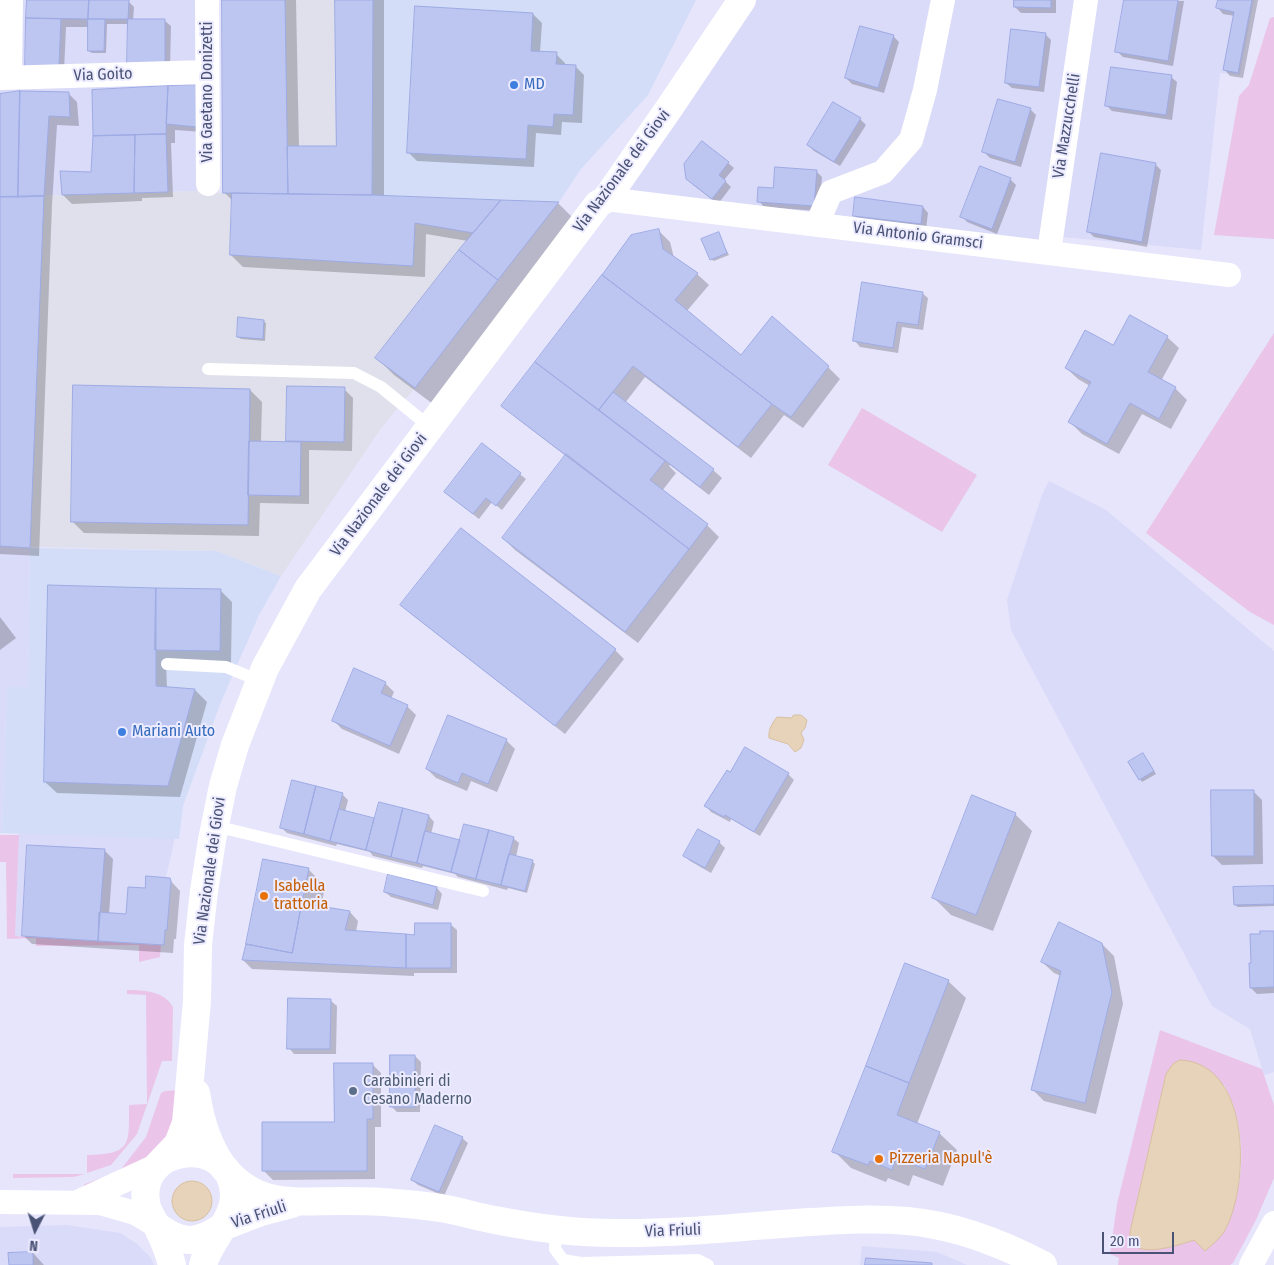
<!DOCTYPE html>
<meta charset="utf-8">
<style>
body{margin:0}
#map{position:relative;width:1274px;height:1265px;overflow:hidden;background:#e6e5fc;font-family:"Fira Sans Condensed",sans-serif}
canvas{display:block}
.north{position:absolute;left:10px;top:1205px;width:50px;height:50px;-webkit-text-stroke:4px #ecebff;paint-order:stroke;rotate:185deg;font-size:14px;font-weight:700;line-height:20px;text-align:center;color:#4a5375}
.north::after{content:'';display:block;margin:auto;width:18px;height:22px;background:#4a5375;clip-path:polygon(50% 0,100% 100%,50% 72%,0 100%)}
.scale{position:absolute;left:1102px;top:1232px;width:72px;height:22px;box-sizing:border-box;border:2px solid #4a5375;border-top:0;padding-left:6px;font-size:15px;line-height:18px;white-space:nowrap;color:#4a5375;-webkit-text-stroke:4px #ecebff;paint-order:stroke}
</style>
<div id="map">
<canvas width="1274" height="1265"></canvas>
<div class="north">N</div>
<div class="scale">20 m</div>
</div>
<script>
const ctx = document.querySelector('canvas').getContext('2d');
ctx.lineJoin = 'round';
function fill(path, color) { ctx.fillStyle = color; ctx.fill(path, 'evenodd'); }
function stroke(path, color, width, dash) { ctx.strokeStyle = color; ctx.lineWidth = width; ctx.lineCap = dash ? 'butt' : 'round'; ctx.setLineDash(dash || []); ctx.stroke(path); }
function label(font, color, halo, rows, align = 'center') {
  ctx.font = font + ' "Fira Sans Condensed",sans-serif'; ctx.lineWidth = 4; ctx.setLineDash([]); ctx.textBaseline = 'middle'; ctx.strokeStyle = halo; ctx.fillStyle = color; for (const [text, x, y, turn = 0] of rows) {
    ctx.save(); ctx.translate(x, y); ctx.rotate((+turn || 0) * Math.PI / 180); ctx.textAlign = isNaN(turn) ? turn : align; if (halo) ctx.strokeText(text, 0, 0); ctx.fillText(text, 0, 0); ctx.restore();
  }
}
fill(new Path2D(`
 M 0,0 L 197,0 L 197,191 L 0,197 Z
 M 742,0 L 1086,0 L 1049,252 L 606,199 Z
 M 1091,0 L 1254,0 L 1240,75 L 1220,73 L 1201,250 L 1063,237 Z
 M 1049,481 L 1106,510 L 1274,651 L 1274,1072 L 1264,1075 L 1250,1029 L 1212,1006 L 1011,630 L 1007,600 L 1042,495 Z
 M 0,546 L 30,548 L 28,688 L 7,687 L 2,833 L 0,833 Z
 M 20,801 L 182,806 L 166,877 L 171,881 L 167,930 L 165,931 L 164,945 L 15,936 Z
 M 66,1225 L 120,1233 L 137,1244 L 151,1258 L 154,1265 L 0,1265 L 0,1227 Z
 M 862,1246 L 937,1252 L 967,1265 L 860,1265 Z`), '#dadaf9');
fill(new Path2D(`
 M 373,0 L 696,0 L 648,95 L 581,169 L 559,202 L 372,195 Z
 M 30,548 L 217,551 L 281,576 L 259,615 L 221,702 L 183,806 L 179,839 L 2,833 L 7,687 L 28,687 Z`), '#d3ddf7');
fill(new Path2D(`
 M 222,0 L 373,0 L 372,195 L 559,202 L 415,388 L 382,427 L 281,576 L 217,551 L 0,546 L 0,197 L 197,191 L 222,193 Z`), '#dfe0ec');
fill(new Path2D(`
 M 1274,17 L 1274,239 L 1214,235 L 1239,96 L 1249,85 L 1270,18 Z
 M 1274,333 L 1274,625 L 1250,612 L 1146,533 Z
 M 862,408 L 977,475 L 942,532 L 828,465 Z
 M 0,835 L 19,835 L 15,936 L 161,945 L 160,957 L 139,962 L 139,945 L 36,946 L 36,938 L 7,939 L 6,862 L 0,862 Z
 M 127,990 C 144,990 164,991 173,1007 L 172,1061 L 162,1061 L 137,1134 L 111,1165 L 87,1173 L 87,1155 C 132,1154 129,1145 129,1105 L 147,1104 L 146,995 L 127,994 Z
 M 1160,1030 L 1262,1069 L 1274,1105 L 1274,1178 L 1256,1220 L 1233,1263 L 1230,1265 L 1118,1265 L 1119,1258 L 1110,1254 L 1117,1204 ZM 1166,1074 L 1224,1085 C 1242,1116 1246,1162 1236,1197 C 1233,1210 1213,1238 1206,1251 L 1195,1240 L 1129,1238 Z
 M 180,1090 C 180,1124 174,1140 148,1161 C 141,1166 134,1173 126,1177 C 112,1184 96,1186 81,1189 L 85,1184 L 112,1174 L 122,1168 L 146,1137 L 161,1093 L 165,1091 Z
 M 13,1174 L 85,1174 L 73,1177 L 13,1178 Z`), '#eac4e9');
const water = new Path2D(`
 M 794,715 L 801,715 L 807,720 L 805,728 L 801,733 L 804,740 L 801,748 L 795,752 L 788,744 L 769,738 C 768,730 772,723 777,717 L 791,718 Z
 M 1180,1060 C 1252,1063 1250,1187 1224,1232 C 1219,1239 1212,1245 1205,1251 L 1194,1240 C 1179,1245 1127,1263 1130,1232 L 1166,1074 L 1173,1064 Z
 M172 1201a20 20 0 1 1 40 0a20 20 0 1 1-40 0Z`);
fill(water, '#e6d3ba');
stroke(water, '#d7c0a0', 1);
fill(new Path2D(`
 M 28,0 L 129,2 L 134,7 L 133,20 L 165,21 L 171,26 L 170,69 L 129,24 L 107,24 L 106,53 L 92,53 L 89,51 L 89,27 L 66,27 L 64,71 L 26,70 Z
 M 224,0 L 296,0 L 299,147 L 338,147 L 337,0 L 384,0 L 384,197 L 559,204 L 575,220 L 433,404 L 394,375 L 377,358 L 468,241 L 426,234 L 425,277 L 243,267 L 231,255 L 233,201 L 224,192 Z
 M 1015,0 L 1056,0 L 1056,13 L 1021,13 L 1015,7 Z
 M 1126,0 L 1184,1 L 1173,66 L 1123,57 L 1117,51 Z
 M 1219,0 L 1258,0 L 1243,78 L 1230,76 L 1225,70 L 1235,16 L 1223,14 L 1218,8 Z
 M 533,14 L 542,23 L 540,53 L 556,54 L 565,63 L 565,66 L 575,66 L 584,75 L 582,123 L 562,122 L 561,135 L 536,133 L 534,167 L 417,161 L 408,152 Z
 M 1045,34 L 1051,40 L 1044,92 L 1012,88 L 1006,83 Z
 M 893,36 L 899,42 L 884,93 L 852,84 L 846,78 Z
 M 1171,77 L 1177,82 L 1172,120 L 1112,111 L 1107,106 Z
 M 168,87 L 203,132 L 175,130 L 175,143 L 171,143 L 173,197 L 142,198 L 142,201 L 72,204 L 63,195 L 92,173 L 94,136 Z
 M 68,93 L 77,102 L 79,126 L 57,125 L 52,205 L 39,556 L 0,554 L 0,95 Z
 M 1030,109 L 1036,115 L 1021,167 L 990,158 L 984,152 Z
 M 860,119 L 866,125 L 840,166 L 814,151 L 808,145 Z
 M 728,163 L 734,168 L 724,180 L 731,187 L 718,204 L 693,185 Z
 M 1155,164 L 1161,170 L 1147,247 L 1094,237 L 1088,231 Z
 M 816,171 L 822,177 L 819,211 L 764,207 L 759,201 L 774,189 Z
 M 1010,179 L 1016,185 L 997,234 L 967,222 L 962,216 Z
 M 923,207 L 928,213 L 926,229 L 860,221 L 854,215 Z
 M 658,230 L 670,242 L 674,258 L 697,274 L 709,285 L 686,312 L 741,357 L 828,367 L 840,379 L 803,428 L 784,415 L 751,458 L 645,377 L 625,403 L 713,470 L 722,478 L 709,495 L 670,465 L 669,466 L 676,473 L 662,491 L 707,525 L 719,537 L 638,643 L 515,550 L 503,538 L 566,456 L 515,417 L 503,405 L 632,236 Z
 M 718,234 L 729,255 L 714,261 L 711,259 Z
 M 922,293 L 928,298 L 923,330 L 902,327 L 898,353 L 860,347 L 855,341 Z
 M 263,321 L 266,323 L 265,341 L 241,339 L 238,337 Z
 M 1167,337 L 1179,348 L 1161,381 L 1175,388 L 1187,400 L 1171,429 L 1142,414 L 1119,454 L 1082,434 L 1070,422 L 1090,386 L 1078,379 L 1066,368 L 1113,347 Z
 M 289,388 L 344,389 L 353,398 L 352,451 L 309,450 L 309,504 L 260,503 L 259,536 L 84,533 L 72,521 L 250,390 L 262,402 L 261,442 L 287,443 Z
 M 482,444 L 526,479 L 502,510 L 492,502 L 479,519 L 451,497 Z
 M 461,530 L 615,650 L 624,659 L 565,734 L 411,614 L 402,605 Z
 M 50,586 L 220,590 L 232,602 L 231,663 L 166,662 L 167,688 L 195,690 L 207,702 L 180,797 L 57,793 L 45,782 Z
 M 0,617 L 16,638 L 0,650 Z
 M 385,683 L 394,692 L 391,699 L 407,706 L 416,715 L 399,754 L 342,729 L 333,720 Z
 M 506,740 L 515,749 L 497,792 L 471,781 L 467,791 L 436,778 L 427,769 Z
 M 1143,754 L 1156,774 L 1142,782 L 1140,779 Z
 M 731,774 L 788,774 L 794,780 L 760,836 L 731,819 L 730,822 L 711,812 L 706,806 Z
 M 1253,791 L 1262,800 L 1263,864 L 1222,865 L 1213,856 Z
 M 342,794 L 348,800 L 345,812 L 375,821 L 429,816 L 434,822 L 431,834 L 460,841 L 513,838 L 519,843 L 516,857 L 532,861 L 535,864 L 527,893 L 508,888 L 507,890 L 458,877 L 455,874 L 423,866 L 422,868 L 373,856 L 370,852 L 337,844 L 336,846 L 287,833 L 281,827 Z
 M 1015,814 L 1032,831 L 993,931 L 951,915 L 934,898 Z
 M 719,842 L 725,848 L 711,873 L 690,861 L 685,856 Z
 M 104,850 L 113,859 L 109,914 L 127,915 L 146,889 L 169,879 L 180,891 L 176,939 L 174,939 L 173,953 L 32,944 L 23,935 Z
 M 308,869 L 325,886 L 321,908 L 350,912 L 358,921 L 356,932 L 416,936 L 451,925 L 457,930 L 457,973 L 414,973 L 414,976 L 252,969 L 243,960 Z
 M 1274,887 L 1274,906 L 1238,907 L 1235,905 Z
 M 437,888 L 442,894 L 438,910 L 391,897 L 385,892 Z
 M 1274,932 L 1274,993 L 1257,994 L 1251,988 Z
 M 1102,944 L 1114,956 L 1123,1004 L 1096,1114 L 1044,1101 L 1032,1089 L 1061,976 L 1054,973 L 1042,962 Z
 M 948,981 L 966,998 L 917,1124 L 939,1133 L 957,1150 L 943,1186 L 913,1175 L 909,1186 L 888,1178 L 886,1182 L 851,1168 L 834,1151 Z
 M 331,1001 L 337,1006 L 336,1054 L 294,1054 L 289,1048 Z
 M 415,1056 L 421,1062 L 420,1112 L 397,1112 L 391,1106 Z
 M 372,1064 L 381,1073 L 381,1127 L 375,1127 L 375,1179 L 273,1180 L 264,1171 L 335,1123 Z
 M 462,1138 L 468,1143 L 444,1196 L 418,1185 L 412,1180 Z
 M 33,1253 L 44,1265 L 10,1265 Z`), '#0003');
const building = new Path2D(`
 M 27,0 L 89,0 L 88,19 L 26,18 Z
 M 89,0 L 129,0 L 128,19 L 88,19 Z
 M 222,0 L 285,0 L 288,194 L 223,193 Z
 M 335,0 L 373,0 L 372,195 L 288,194 L 287,146 L 336,146 Z
 M 1014,0 L 1051,0 L 1051,8 L 1014,7 Z
 M 1124,0 L 1178,0 L 1168,61 L 1115,52 Z
 M 1218,0 L 1252,0 L 1238,73 L 1223,70 L 1234,12 L 1216,8 Z
 M 415,6 L 533,13 L 531,51 L 557,52 L 556,64 L 576,65 L 573,115 L 554,114 L 553,127 L 528,125 L 526,159 L 407,153 Z
 M 26,18 L 61,19 L 59,66 L 25,70 Z
 M 88,19 L 105,19 L 104,51 L 88,51 Z
 M 128,19 L 165,19 L 165,64 L 127,64 Z
 M 860,26 L 894,35 L 878,88 L 845,78 Z
 M 1011,29 L 1046,33 L 1039,87 L 1005,83 Z
 M 1111,67 L 1172,75 L 1166,115 L 1105,106 Z
 M 197,85 L 197,127 L 166,124 L 168,86 Z
 M 168,86 L 166,134 L 93,136 L 92,90 Z
 M 20,91 L 18,197 L 0,197 L 0,94 Z
 M 20,91 L 69,92 L 70,117 L 49,116 L 44,196 L 18,197 Z
 M 998,99 L 1031,108 L 1015,162 L 982,152 Z
 M 833,102 L 861,118 L 834,162 L 807,145 Z
 M 166,134 L 168,192 L 134,193 L 135,135 Z
 M 135,135 L 134,193 L 62,195 L 60,171 L 91,172 L 93,136 Z
 M 702,141 L 729,162 L 719,175 L 726,181 L 712,199 L 686,179 L 684,164 Z
 M 1101,153 L 1156,163 L 1142,242 L 1087,232 Z
 M 980,166 L 1011,178 L 992,229 L 960,217 Z
 M 775,167 L 817,170 L 814,206 L 757,202 L 758,187 L 773,188 Z
 M 232,193 L 372,195 L 501,200 L 473,233 L 415,223 L 413,266 L 230,255 Z
 M 44,196 L 30,548 L 0,546 L 0,197 Z
 M 855,197 L 923,206 L 921,224 L 853,216 Z
 M 501,200 L 559,202 L 498,280 L 459,250 Z
 M 659,229 L 663,249 L 698,273 L 675,300 L 741,355 L 772,316 L 829,366 L 791,417 L 772,404 L 602,275 L 631,235 Z
 M 719,232 L 727,253 L 710,260 L 701,239 Z
 M 459,250 L 498,280 L 415,388 L 375,358 Z
 M 602,275 L 772,404 L 738,447 L 633,366 L 599,410 L 535,362 Z
 M 862,282 L 923,292 L 918,325 L 897,322 L 893,348 L 853,341 Z
 M 1130,315 L 1168,336 L 1148,372 L 1176,387 L 1159,419 L 1130,403 L 1107,444 L 1068,422 L 1091,382 L 1065,368 L 1085,330 L 1113,345 Z
 M 238,317 L 264,320 L 263,339 L 237,337 Z
 M 535,362 L 665,461 L 650,480 L 708,524 L 689,549 L 501,406 Z
 M 73,385 L 250,389 L 248,525 L 71,522 Z
 M 287,386 L 345,387 L 344,442 L 286,441 Z
 M 613,392 L 714,469 L 700,487 L 599,410 Z
 M 249,441 L 301,442 L 300,496 L 248,495 Z
 M 482,443 L 521,473 L 496,506 L 486,498 L 473,514 L 444,492 Z
 M 566,454 L 689,549 L 625,632 L 502,538 Z
 M 461,528 L 616,649 L 555,726 L 400,605 Z
 M 48,585 L 156,588 L 156,686 L 195,689 L 168,786 L 44,782 Z
 M 156,588 L 221,589 L 220,651 L 155,650 Z
 M 354,668 L 386,682 L 381,693 L 408,705 L 390,746 L 332,721 Z
 M 448,715 L 507,739 L 488,784 L 462,773 L 458,783 L 426,769 Z
 M 745,747 L 789,773 L 754,832 L 725,815 L 724,817 L 704,806 L 727,770 L 730,772 Z
 M 1143,753 L 1154,771 L 1139,780 L 1128,762 Z
 M 292,780 L 316,786 L 304,834 L 280,828 Z
 M 316,786 L 343,793 L 330,841 L 304,834 Z
 M 1211,790 L 1254,790 L 1254,856 L 1212,856 Z
 M 972,795 L 1016,813 L 976,915 L 932,898 Z
 M 379,802 L 403,808 L 391,857 L 366,850 Z
 M 403,808 L 429,815 L 417,863 L 391,857 Z
 M 339,809 L 374,818 L 366,850 L 330,841 Z
 M 464,824 L 489,830 L 476,879 L 451,872 Z
 M 698,829 L 720,841 L 705,868 L 683,856 Z
 M 489,830 L 514,837 L 501,885 L 476,879 Z
 M 425,831 L 460,840 L 451,872 L 417,863 Z
 M 27,845 L 105,849 L 98,941 L 22,936 Z
 M 509,854 L 533,860 L 525,891 L 501,885 Z
 M 263,859 L 309,868 L 292,953 L 246,944 Z
 M 388,874 L 437,887 L 433,905 L 384,892 Z
 M 146,876 L 170,878 L 171,881 L 167,930 L 165,930 L 164,945 L 98,941 L 99,912 L 126,914 L 128,887 L 145,888 Z
 M 1274,886 L 1274,904 L 1234,905 L 1233,887 Z
 M 302,903 L 350,911 L 345,930 L 406,934 L 406,968 L 242,960 L 246,944 L 292,953 Z
 M 1059,922 L 1102,943 L 1112,992 L 1085,1103 L 1031,1090 L 1061,971 L 1041,962 Z
 M 415,923 L 451,923 L 451,968 L 406,968 L 406,934 L 414,935 Z
 M 1260,931 L 1274,931 L 1274,987 L 1250,988 L 1249,963 L 1251,963 L 1250,934 L 1260,934 Z
 M 905,963 L 949,980 L 909,1083 L 866,1066 Z
 M 288,998 L 331,999 L 330,1049 L 287,1049 Z
 M 390,1055 L 415,1055 L 415,1107 L 390,1107 Z
 M 334,1063 L 373,1063 L 373,1119 L 367,1119 L 367,1171 L 262,1171 L 262,1122 L 334,1122 Z
 M 866,1066 L 909,1083 L 897,1115 L 940,1132 L 925,1169 L 896,1158 L 892,1170 L 870,1161 L 868,1165 L 832,1152 Z
 M 435,1125 L 463,1137 L 439,1192 L 411,1180 Z
 M 33,1252 L 33,1265 L 9,1265 L 8,1253 Z
 M 866,1258 L 932,1263 L 932,1265 L 865,1265 Z`);
fill(building, '#bdc6f1');
stroke(building, '#9eabe4', 1);
stroke(new Path2D(`
 M 208,369 L 354,373 L 381,387 L 430,427
 M 167,664 L 226,667 L 260,681
 M 215,826 L 483,891
 M 556,1230 L 555,1249 L 563,1260 L 581,1263 L 698,1260 L 708,1265`), '#fff', 12);
stroke(new Path2D(`
 M 207,0 L 208,184
 M 10,77 L 11,0
 M 0,78 L 206,72
 M 606,199 L 1229,275
 M 817,224 L 831,192 L 883,172 L 911,140 L 925,90 L 943,0
 M 1049,252 L 1086,0
 M 80,1201 L 158,1165
 M 0,1202 L 100,1203 L 135,1213 L 157,1226
 M 1251,1265 L 1274,1223`), '#fff', 24);
stroke(new Path2D(`
 M 224,1168 C 258,1208 293,1201 340,1201 C 358,1201 377,1201 395,1203 C 410,1204 426,1206 441,1208 C 459,1211 477,1217 495,1220 C 535,1228 575,1233 616,1233 C 681,1234 746,1226 810,1222 C 842,1220 875,1218 907,1221 C 955,1225 1001,1243 1043,1265
 M 222,1227 L 261,1212 L 292,1204`), '#fff', 28);
stroke(new Path2D(`
 M 196,1093 C 200,1119 208,1147 224,1168
 M 158,1165 L 178,1144 L 186,1123 L 197,1001 L 198,945 L 204,891 L 212,840 L 223,786 L 235,745 L 265,668 L 308,589 L 598,204 L 606,199 L 670,107 L 742,0
 M 157,1226 C 182,1244 196,1245 222,1227
 M 172,1265 C 169,1252 163,1238 157,1226 C 152,1218 147,1212 146,1202 C 137,1144 230,1134 234,1193 C 235,1220 209,1240 203,1265`), '#fff', 28);
for (const [x, y, r, color] of [
 [514,85,5,"#3f7fe0"],
 [122,732,5,"#3f7fe0"],
 [264,896,5,"#e8710a"],
 [353,1091,5,"#5c6f8a"],
 [879,1159,5,"#e8710a"]
]) { const dot = new Path2D(); dot.arc(x, y, r, 0, 2 * Math.PI); ctx.fillStyle = color; ctx.fill(dot); stroke(dot, '#ecebff', 2); }
label('16px', '#4a5375', '#ecebff', [
 ["Via Goito",103,75,-2],
 ["Via Gaetano Donizetti",208,92,-90],
 ["Via Mazzucchelli",1067,126,-81],
 ["Via Nazionale dei Giovi",622,171,-53],
 ["Via Antonio Gramsci",918,236,7],
 ["Via Nazionale dei Giovi",379,495,-53],
 ["Via Nazionale dei Giovi",210,871,-82],
 ["Via Friuli",259,1215,-18],
 ["Via Friuli",673,1231,-2]
]);
label('16px', '#366cbe', '#ecebff', [
 ["MD",524,85],
 ["Mariani Auto",132,732]
], 'left');
label('16px', '#c56008', '#ecebff', [
 ["Isabella",274,887],
 ["trattoria",274,905],
 ["Pizzeria Napul'è",889,1159]
], 'left');
label('16px', '#4e5e75', '#ecebff', [
 ["Carabinieri di",363,1082],
 ["Cesano Maderno",363,1100]
], 'left');
</script>
